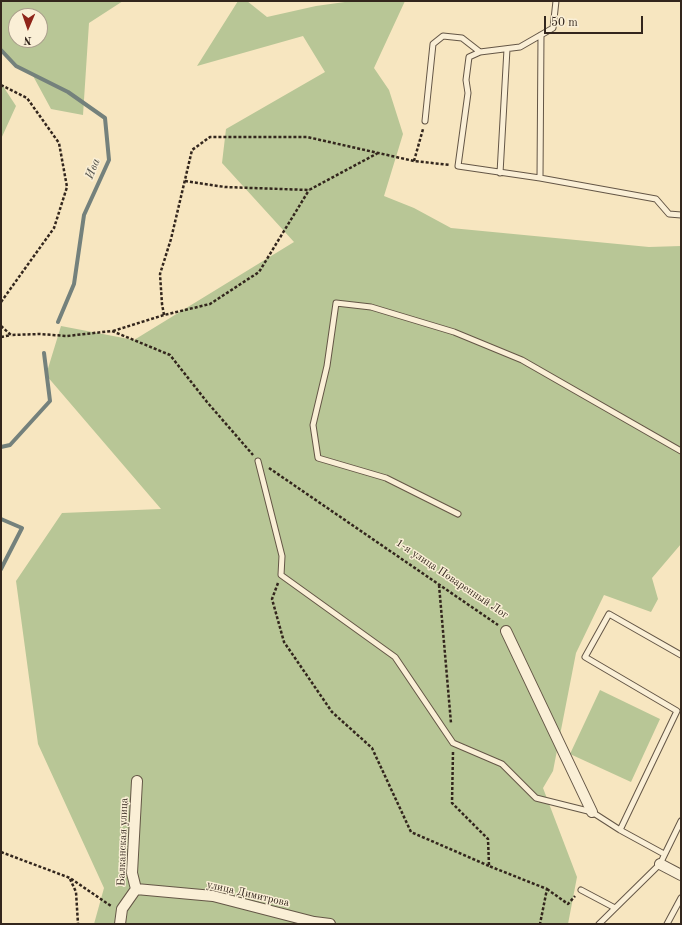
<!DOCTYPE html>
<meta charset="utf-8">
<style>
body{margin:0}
#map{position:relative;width:682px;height:925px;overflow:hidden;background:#f7e6c0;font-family:"Old Standard TT",serif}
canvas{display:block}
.frame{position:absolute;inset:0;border:2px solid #33261d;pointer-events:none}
.north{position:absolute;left:8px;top:8px;width:40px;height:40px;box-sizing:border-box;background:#faefd6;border:1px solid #aa9f8c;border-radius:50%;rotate:182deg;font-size:11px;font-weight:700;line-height:16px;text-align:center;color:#33261d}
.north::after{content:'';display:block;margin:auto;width:14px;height:18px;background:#8f2418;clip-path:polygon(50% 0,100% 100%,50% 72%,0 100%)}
.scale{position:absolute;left:544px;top:16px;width:99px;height:18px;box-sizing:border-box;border:2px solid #33261d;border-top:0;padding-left:5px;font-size:12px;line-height:14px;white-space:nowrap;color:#33261d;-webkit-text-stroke:3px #faefd6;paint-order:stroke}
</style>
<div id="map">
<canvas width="682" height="925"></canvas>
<div class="frame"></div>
<div class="north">N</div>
<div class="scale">50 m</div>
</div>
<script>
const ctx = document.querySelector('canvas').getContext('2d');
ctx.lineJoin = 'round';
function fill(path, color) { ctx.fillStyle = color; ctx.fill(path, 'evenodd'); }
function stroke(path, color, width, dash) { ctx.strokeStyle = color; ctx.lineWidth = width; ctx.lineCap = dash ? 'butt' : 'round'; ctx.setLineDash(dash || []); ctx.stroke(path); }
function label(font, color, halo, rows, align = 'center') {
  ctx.font = font + ' "Old Standard TT",serif'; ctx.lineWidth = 3; ctx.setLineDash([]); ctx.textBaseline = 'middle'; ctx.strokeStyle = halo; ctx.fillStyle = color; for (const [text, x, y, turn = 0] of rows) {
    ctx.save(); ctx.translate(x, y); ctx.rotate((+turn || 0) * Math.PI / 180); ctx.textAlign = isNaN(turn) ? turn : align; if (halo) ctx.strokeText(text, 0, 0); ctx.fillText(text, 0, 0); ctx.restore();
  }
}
fill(new Path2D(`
 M 1,1 L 123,1 L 89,23 L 83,115 L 51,109 L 32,74 L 16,66 L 1,50 ZM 16,16 L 40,16 L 40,40 L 16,40 Z
 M 238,1 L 247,1 L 267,17 L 316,6 L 352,1 L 405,1 L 374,68 L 389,90 L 403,134 L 384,196 L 414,208 L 451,228 L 649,247 L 681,246 L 681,544 L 652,578 L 658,599 L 651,612 L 604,595 L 576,653 L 553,771 L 543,788 L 577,877 L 568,924 L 94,924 L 104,888 L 38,744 L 16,581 L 62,513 L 161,509 L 46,375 L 61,326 L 134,340 L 294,242 L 222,163 L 226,129 L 325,72 L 303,36 L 197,66 Z
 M 1,83 L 16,106 L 1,139 Z
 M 600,690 L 660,719 L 631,782 L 570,754 Z`), '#b8c696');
stroke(new Path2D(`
 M 1,50 L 16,66 L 68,92 L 105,118 L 109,160 L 84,215 L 74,284 L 58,322
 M 1,447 L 10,445 L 50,401 L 44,353
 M 1,519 L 22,528 L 1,569`), '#74817c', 4);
const service = new Path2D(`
 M 556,1 L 553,28 L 520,47 L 480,52 L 469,57 L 466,80 L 468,93 L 458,166 L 540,178 L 656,199 L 669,214 L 681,215
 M 425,121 L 433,44 L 443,36 L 462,38 L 480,52
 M 500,173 L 507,49
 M 540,178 L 541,35
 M 258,461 L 282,556 L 281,575 L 395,657 L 453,743 L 502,764 L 536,798 L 592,812 L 620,830
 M 458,514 L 386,478 L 318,458 L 313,425 L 327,366 L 336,303 L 371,307 L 454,332 L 522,360 L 681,451
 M 664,854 L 620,830 L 677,711 L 585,657 L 609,614 L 681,655
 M 581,890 L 615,908
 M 599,924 L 660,864 L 681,821
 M 667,924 L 681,898`);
const minor = new Path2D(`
 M 506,631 L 592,812
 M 660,864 L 681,875
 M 136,889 L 213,896 L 314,922 L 330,924
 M 120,924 L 122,909 L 136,889 L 132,873 L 137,781`);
stroke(service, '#645646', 7);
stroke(minor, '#645646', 12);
stroke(new Path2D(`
 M 1,85 L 27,98 L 59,143 L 67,187 L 54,228 L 1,302
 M 414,161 L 423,129
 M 185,181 L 225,187 L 309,190 L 378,153
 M 164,315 L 162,304 L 160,274 L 171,239 L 192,150 L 210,137 L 307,137 L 414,161 L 450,165
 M 1,326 L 11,335 L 40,334 L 67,336 L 112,331 L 170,355 L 207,402 L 253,455
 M 113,331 L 164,315 L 210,304 L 259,272 L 309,190
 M 1,337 L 11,335
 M 269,468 L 498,625
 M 278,583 L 272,599 L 284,642 L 332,712 L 372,748 L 411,832 L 489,866
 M 439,585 L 451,723
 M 453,752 L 452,803 L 488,839 L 489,866 L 547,889 L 540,924
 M 1,852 L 70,878 L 111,906
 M 70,879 L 76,892 L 78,924
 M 547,889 L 568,904 L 575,896`), '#33261d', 2.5, [3, 2]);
stroke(service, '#faefd6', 5);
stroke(minor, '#faefd6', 10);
label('11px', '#33261d', '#faefd6', [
 ["1-я улица Поваренный Лог",452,579,34],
 ["Балканская улица",123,842,-88],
 ["улица Димитрова",248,894,13]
]);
label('italic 12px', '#54534c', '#faefd6', [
 ["Ива",93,169,-68]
]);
</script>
